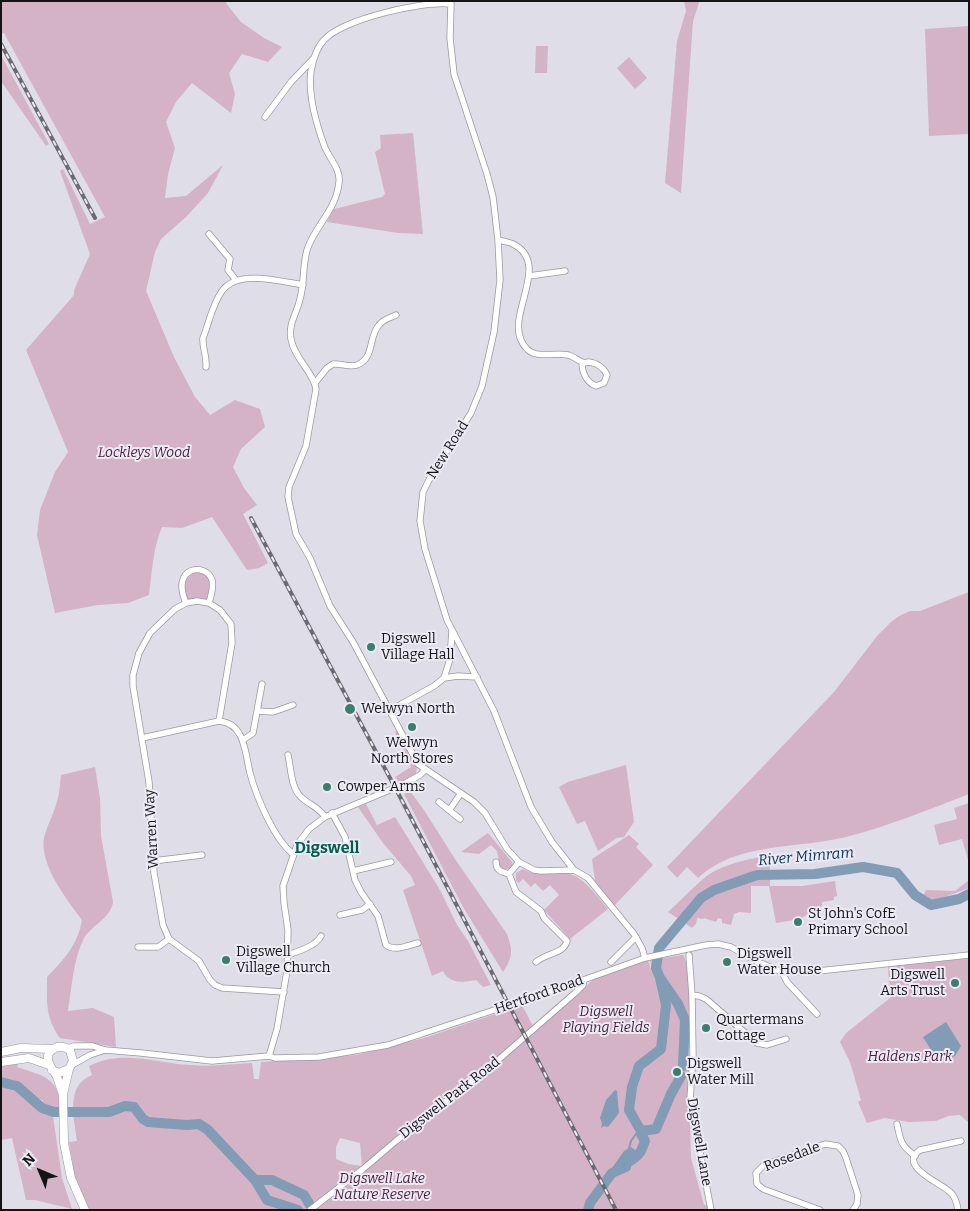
<!DOCTYPE html>
<style>
body{margin:0}
#map{position:relative;width:970px;height:1211px;overflow:hidden;background:#dfdde7;font-family:Bitter,serif}
canvas{display:block}
.frame{position:absolute;inset:0;border:2px solid #141417;pointer-events:none}
.north{position:absolute;left:15px;top:1146px;width:50px;height:50px;-webkit-text-stroke:4px #eceaf4;paint-order:stroke;rotate:315deg;font-size:14px;font-weight:700;line-height:20px;text-align:center;color:#141417}
.north::after{content:'';display:block;margin:auto;width:18px;height:22px;background:#141417;clip-path:polygon(50% 0,100% 100%,50% 72%,0 100%)}
</style>
<div id="map">
<canvas width="970" height="1211"></canvas>
<div class="frame"></div>
<div class="north">N</div>
</div>
<script>
const ctx = document.querySelector('canvas').getContext('2d');
ctx.lineJoin = 'round';
function fill(path, color) { ctx.fillStyle = color; ctx.fill(path, 'evenodd'); }
function stroke(path, color, width, dash) { ctx.strokeStyle = color; ctx.lineWidth = width; ctx.lineCap = dash ? 'butt' : 'round'; ctx.setLineDash(dash || []); ctx.stroke(path); }
function label(font, color, halo, rows, align = 'center') {
  ctx.font = font + ' Bitter,serif'; ctx.lineWidth = 4; ctx.setLineDash([]); ctx.textBaseline = 'middle'; ctx.strokeStyle = halo; ctx.fillStyle = color; for (const [text, x, y, turn = 0] of rows) {
    ctx.save(); ctx.translate(x, y); ctx.rotate((+turn || 0) * Math.PI / 180); ctx.textAlign = isNaN(turn) ? turn : align; if (halo) ctx.strokeText(text, 0, 0); ctx.fillText(text, 0, 0); ctx.restore();
  }
}
fill(new Path2D(`
 M 1,1 L 227,1 L 226,3 L 241,22 L 264,38 L 282,47 L 268,62 L 242,54 L 229,73 L 235,94 L 231,113 L 192,83 L 176,102 L 166,122 L 175,148 L 168,174 L 165,198 L 186,196 L 223,165 L 208,193 L 186,217 L 161,239 L 155,252 L 146,291 L 174,357 L 195,397 L 210,415 L 235,400 L 260,409 L 265,427 L 241,449 L 233,467 L 244,488 L 257,505 L 243,514 L 268,563 L 259,568 L 247,570 L 212,517 L 182,528 L 162,527 C 153,548 152,572 149,595 L 128,603 L 98,605 L 55,613 L 37,535 L 40,510 L 55,472 L 68,452 L 26,350 L 74,295 L 74,290 L 90,254 L 60,171 L 63,169 L 90,224 L 105,217 L 4,33 L 1,34 Z
 M 684,1 L 698,1 L 699,3 L 693,21 L 681,193 L 665,183 L 677,41 L 686,11 Z
 M 969,26 L 969,134 L 929,136 L 925,29 Z
 M 536,46 L 548,46 L 547,73 L 535,73 Z
 M 1,55 L 49,144 L 46,146 L 1,81 Z
 M 629,57 L 647,78 L 635,89 L 617,68 Z
 M 413,133 L 423,234 L 398,233 L 327,222 L 334,209 L 382,197 L 385,194 L 375,152 L 381,148 L 380,135 Z
 M 192,572 C 203,572 207,575 211,584 L 207,599 L 187,599 L 184,592 L 185,578 Z
 M 969,592 L 969,794 C 928,810 888,826 846,837 C 797,849 736,842 698,878 L 687,867 L 677,878 L 667,867 L 834,692 L 877,636 L 891,622 L 899,616 L 910,611 L 920,611 Z
 M 397,731 L 417,767 L 416,774 L 399,783 L 395,777 L 411,767 L 395,732 Z
 M 626,765 L 634,822 L 624,837 L 617,838 L 598,851 L 585,821 L 577,824 L 559,787 L 568,782 Z
 M 95,767 L 100,798 L 101,836 L 113,902 C 111,918 92,925 84,938 C 73,960 72,986 68,1011 L 93,1008 L 114,1017 L 116,1047 L 60,1038 C 45,1017 47,1002 47,977 C 64,960 78,944 82,920 C 67,900 39,864 44,838 C 47,825 54,814 57,801 C 60,793 60,783 61,775 Z
 M 410,791 L 424,810 L 455,859 L 507,934 C 513,951 513,957 503,972 L 463,907 L 404,794 Z
 M 969,803 L 969,863 L 962,839 L 939,845 L 934,825 L 957,819 L 954,808 Z
 M 366,804 L 377,825 L 395,817 L 440,890 L 457,925 L 468,941 L 491,985 L 483,987 L 476,980 C 464,982 450,985 443,971 L 432,976 L 403,890 L 415,885 L 411,876 L 383,843 L 358,807 Z
 M 488,833 L 512,862 L 513,865 L 510,869 L 505,869 L 500,867 L 497,851 L 491,845 L 479,854 L 461,852 Z
 M 629,835 L 639,844 L 636,847 L 653,865 L 614,906 L 595,881 L 592,859 Z
 M 770,855 L 770,886 L 802,886 L 835,881 L 837,896 L 834,897 L 834,900 L 822,902 L 822,906 L 800,919 L 776,923 L 769,886 L 751,886 L 751,913 L 739,912 L 734,914 L 731,925 L 722,923 L 722,919 L 718,918 L 716,922 L 704,918 L 703,919 L 697,918 L 696,924 L 692,928 L 668,912 C 681,900 694,886 708,875 C 726,863 749,859 770,855 Z
 M 523,869 C 543,879 552,870 570,874 C 583,877 599,898 608,909 L 570,939 L 544,910 L 559,895 L 550,885 L 543,891 L 535,883 L 531,887 L 523,879 L 519,883 L 516,881 L 516,873 Z
 M 969,880 L 969,888 L 931,902 L 923,896 L 926,890 L 955,891 Z
 M 683,955 L 687,963 L 690,996 L 688,1045 L 691,1158 L 704,1205 L 707,1205 L 709,1210 L 313,1210 L 379,1160 L 400,1141 L 516,1049 L 595,978 L 648,960 L 652,972 L 650,960 Z
 M 969,958 L 969,1123 L 960,1115 L 948,1116 L 936,1121 L 909,1122 L 885,1118 L 867,1123 L 858,1102 L 861,1100 L 850,1062 L 840,1042 L 846,1033 L 890,998 L 888,967 Z
 M 522,1005 L 533,1026 L 486,1067 L 404,1131 L 347,1180 L 303,1210 L 89,1210 L 75,1179 L 69,1142 L 77,1141 C 74,1117 65,1086 92,1075 L 89,1066 C 121,1049 157,1063 191,1065 C 211,1067 232,1064 252,1063 L 254,1079 L 259,1079 L 261,1062 L 356,1055 L 424,1038 ZM 340,1138 L 360,1143 L 362,1166 L 348,1164 L 336,1159 L 336,1147 Z
 M 20,1061 L 17,1067 C 43,1076 60,1077 60,1110 L 53,1111 L 45,1107 L 42,1100 C 38,1099 33,1098 31,1096 C 22,1086 16,1076 1,1080 L 1,1064 Z
 M 1,1083 L 13,1086 L 37,1108 L 53,1116 L 62,1178 L 72,1209 L 35,1200 L 26,1200 L 12,1138 L 1,1140 Z`), '#d5b3c6');
fill(new Path2D(`
 M 946,1022 L 961,1046 L 955,1056 L 941,1061 L 931,1050 L 923,1037 Z
 M 615,1090 L 617,1091 L 619,1113 L 608,1127 L 604,1126 L 601,1128 L 602,1123 L 600,1118 L 606,1100 Z
 M 645,1141 C 652,1159 630,1166 617,1174 L 612,1168 L 624,1151 L 631,1147 L 635,1150 L 642,1145 Z`), '#829cb5');
stroke(new Path2D(`
 M 629,1148 L 631,1141 L 638,1131 L 641,1131`), '#829cb5', 2);
stroke(new Path2D(`
 M 661,979 L 678,1004 L 685,1020 L 683,1066
 M 1,1082 L 17,1086 L 42,1108 L 54,1112 L 109,1112 L 125,1106 L 134,1107 L 143,1119 L 148,1122 L 187,1125 L 199,1124 L 208,1130 L 255,1180 L 272,1180 L 304,1195 L 313,1210
 M 641,1131 L 656,1129 L 671,1094 L 681,1076
 M 641,1151 L 645,1141 L 641,1134 L 641,1131 L 629,1110 L 632,1087 L 639,1066 L 661,1049 L 666,1005 L 660,978 L 656,968 L 659,948 L 701,898 L 714,890 L 757,875 L 815,874 L 863,867 L 897,873 L 915,895 L 931,905 L 959,899 L 969,894
 M 255,1180 L 267,1200 L 298,1210
 M 588,1210 L 590,1203 L 612,1173 L 626,1167`), '#829cb5', 10);
const minor = new Path2D(`
 M 451,4 C 426,0 342,19 324,40 C 316,48 313,60 311,71 C 308,93 316,123 324,145 C 328,157 341,169 339,182 C 337,208 317,224 308,247 C 302,263 305,282 300,299 C 297,313 288,324 291,339 C 294,358 314,373 316,389 L 306,446 L 289,487 L 288,497 L 296,534 L 310,558 L 330,606 L 353,642 L 418,764 L 474,802 L 485,813 L 507,849 L 519,862 L 534,870 L 541,871 L 574,870 L 588,878 L 634,934 L 642,948 L 645,958
 M 451,4 L 450,38 L 454,74 L 487,174 L 493,197 L 498,240 L 500,280 L 494,332 L 482,386 L 471,413 L 431,476 L 423,492 L 420,521 L 425,549 L 447,620 L 494,711 L 531,807 L 552,842 L 574,870
 M 265,117 L 291,82 L 314,58
 M 209,234 L 230,259 L 228,270 L 236,280
 M 498,240 C 503,241 509,242 513,244 C 551,263 508,312 521,340 C 531,363 550,351 568,355 C 573,356 577,360 582,362 C 584,363 587,362 589,362 C 597,363 604,368 607,375 L 604,383 L 596,386 C 586,382 582,372 582,362
 M 529,276 L 565,271
 M 206,367 C 207,355 202,348 203,338 C 209,323 212,305 222,291 C 237,269 280,281 303,285
 M 315,383 L 327,368 L 333,364 C 341,363 349,368 357,365 C 375,358 368,337 379,325 C 383,319 390,318 396,315
 M 186,603 C 170,566 206,562 212,580 C 214,587 211,596 209,603
 M 444,678 L 450,659 L 452,631
 M 258,711 L 273,712 L 293,705
 M 389,711 L 434,686 L 444,678 L 458,676 L 477,677
 M 219,721 L 232,643 L 231,624 L 220,610 L 209,603 L 197,601 L 186,603 L 175,609 L 150,633 L 139,653 L 133,675 L 133,686 L 149,782 L 154,873 L 163,925 L 169,939 L 199,961 L 210,980 L 215,985 L 222,988 L 284,992
 M 142,738 L 219,721 C 228,722 236,727 240,735 C 246,746 247,761 250,773 C 256,796 274,839 293,854
 M 243,740 L 253,733 L 262,684
 M 288,755 C 291,768 291,788 301,797 C 309,805 319,807 325,817
 M 439,802 L 460,819
 M 450,809 L 461,793
 M 332,813 L 345,837 L 355,880 L 361,892 L 378,916 L 386,945 C 395,952 408,945 418,943
 M 153,861 L 202,855
 M 496,862 C 496,871 502,872 509,874 L 516,892 L 541,911 L 544,918 L 567,941 C 564,954 546,953 536,962
 M 353,871 L 391,862
 M 509,874 L 519,862
 M 340,915 L 362,910 L 370,904
 M 138,947 L 158,947 L 169,939
 M 288,955 C 299,951 316,946 321,936
 M 689,955 L 692,995 L 693,1055 L 690,1100 L 711,1210
 M 611,962 L 636,937
 M 782,972 L 787,982 L 817,1014
 M 692,995 L 699,996 L 706,999 L 757,1043 L 767,1045 L 786,1039
 M 67,1048 L 74,1046 L 93,1046 L 105,1050 L 141,1053 L 212,1061 L 269,1056 L 275,1058 L 319,1057 L 388,1045 L 555,990 L 645,958 L 706,945 L 718,944 L 731,947 L 758,962 L 782,972 L 818,971 L 969,955
 M 269,1056 L 277,1029 L 287,971 L 288,930 L 284,903 L 283,886 L 297,845 L 309,829 L 325,817 L 404,784 L 420,775 L 425,770
 M 72,1065 L 90,1055 L 105,1050
 M 897,1124 C 901,1142 900,1144 915,1156
 M 310,1210 L 363,1169 L 396,1141 L 497,1061 L 575,993 L 583,985 L 584,980
 M 820,1210 L 763,1189 L 757,1184 L 756,1173 L 764,1165 L 825,1144 L 838,1146 L 843,1151 L 846,1158 L 858,1195 L 857,1204 L 853,1210
 M 958,1210 C 957,1203 955,1196 950,1192 C 941,1183 897,1166 920,1150 L 961,1141`);
const major = new Path2D(`
 M 1,1052 L 21,1048 L 53,1049
 M 1,1062 L 29,1058 L 49,1065
 M 69,1069 L 63,1094 L 64,1143 L 71,1178 L 85,1210
 M 52,1070 L 59,1073 L 69,1069 L 73,1061 L 70,1050 C 65,1047 60,1045 55,1048 C 41,1055 51,1067 56,1075 C 59,1081 60,1088 63,1094`);
stroke(minor, '#9998a0', 7);
stroke(major, '#9998a0', 9);
stroke(minor, '#fff', 5.5);
stroke(major, '#fff', 8);
const rail = new Path2D(`
 M 1,44 L 95,218
 M 251,518 L 398,793 L 616,1210`);
stroke(rail, '#6a6a70', 4);
stroke(rail, '#eceaf4', 2, [5.5]);
for (const [x, y, r, color] of [
 [371,647,5,"#3c7e6e"],
 [350,709,6,"#3c7e6e"],
 [412,727,5,"#3c7e6e"],
 [327,787,5,"#3c7e6e"],
 [798,922,5,"#3c7e6e"],
 [226,960,5,"#3c7e6e"],
 [727,962,5,"#3c7e6e"],
 [955,983,5,"#3c7e6e"],
 [706,1028,5,"#3c7e6e"],
 [677,1072,5,"#3c7e6e"]
]) { const dot = new Path2D(); dot.arc(x, y, r, 0, 2 * Math.PI); ctx.fillStyle = color; ctx.fill(dot); stroke(dot, '#eceaf4', 2); }
label('14px', '#141417', '#eceaf4', [
 ["New Road",448,450,-58],
 ["Warren Way",152,829,-93],
 ["Hertford Road",539,995,-19],
 ["Digswell Park Road",450,1098,-38],
 ["Digswell Lane",699,1142,80],
 ["Rosedale",792,1157,-21]
]);
label('italic 14px', '#491e3a', '#eceaf4', [
 ["Lockleys Wood",144,453],
 ["Digswell",606,1012],
 ["Playing Fields",606,1028],
 ["Haldens Park",910,1057],
 ["Digswell Lake",382,1179],
 ["Nature Reserve",382,1195]
]);
label('14px', '#141417', '#eceaf4', [
 ["Digswell",381,639],
 ["Village Hall",381,655],
 ["Welwyn North",361,709],
 ["Welwyn",412,743,"center"],
 ["North Stores",412,759,"center"],
 ["Cowper Arms",337,787],
 ["St John's CofE",808,914],
 ["Primary School",808,930],
 ["Digswell",236,952],
 ["Village Church",236,968],
 ["Digswell",737,954],
 ["Water House",737,970],
 ["Digswell",945,975,"right"],
 ["Arts Trust",945,991,"right"],
 ["Quartermans",716,1020],
 ["Cottage",716,1036],
 ["Digswell",687,1064],
 ["Water Mill",687,1080]
], 'left');
label('italic 15px', '#083558', '#eceaf4', [
 ["River Mimram",806,857,-5]
]);
label('bold 16px', '#015e4e', '#eceaf4', [
 ["Digswell",327,849]
]);
</script>
